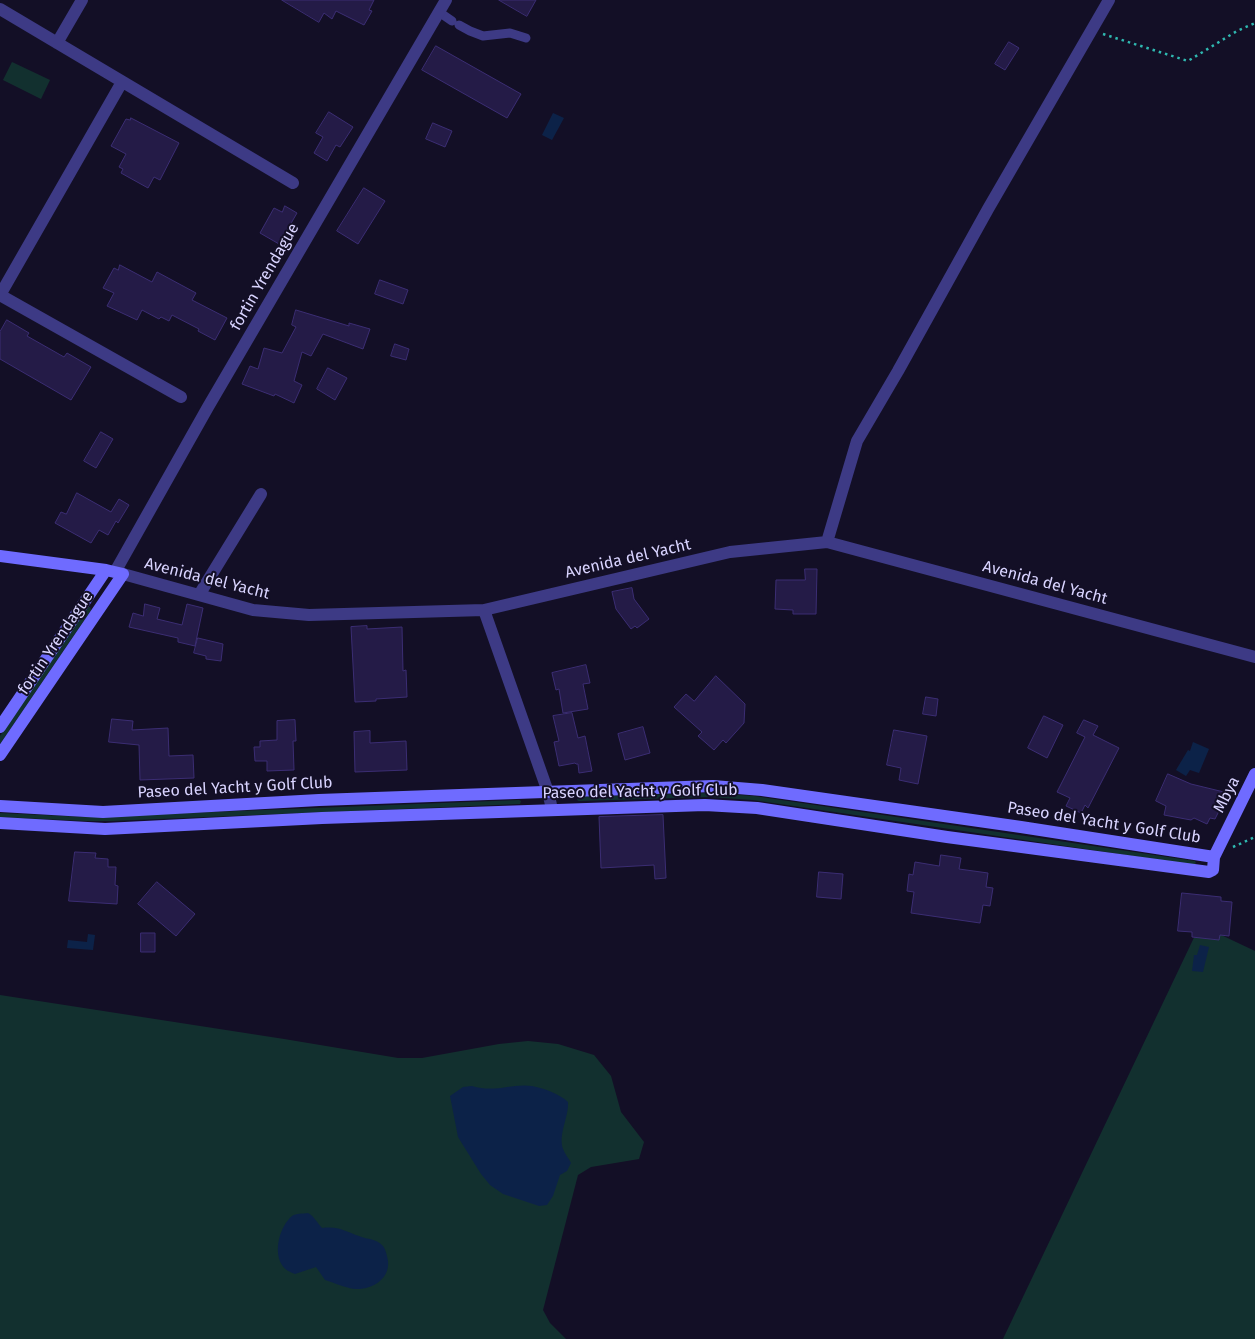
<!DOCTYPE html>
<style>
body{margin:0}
canvas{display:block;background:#130f26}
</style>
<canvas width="1255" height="1339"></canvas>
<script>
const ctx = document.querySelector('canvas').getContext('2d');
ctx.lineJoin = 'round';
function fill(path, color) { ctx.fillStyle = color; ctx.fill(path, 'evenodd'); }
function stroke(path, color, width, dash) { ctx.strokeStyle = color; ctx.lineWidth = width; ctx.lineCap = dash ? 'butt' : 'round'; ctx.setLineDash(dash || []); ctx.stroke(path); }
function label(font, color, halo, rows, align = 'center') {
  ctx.font = font + ' "Fira Sans",sans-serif'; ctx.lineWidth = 4; ctx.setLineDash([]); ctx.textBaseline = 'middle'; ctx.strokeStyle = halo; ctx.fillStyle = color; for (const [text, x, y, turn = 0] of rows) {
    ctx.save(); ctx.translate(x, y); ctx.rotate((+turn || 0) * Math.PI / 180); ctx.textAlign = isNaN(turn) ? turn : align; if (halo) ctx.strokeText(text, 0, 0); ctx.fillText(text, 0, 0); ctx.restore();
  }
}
fill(new Path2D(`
 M 12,62 L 50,80 L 41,99 L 3,80 Z
 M 87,607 L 90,607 L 91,610 L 0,744 L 0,736 Z
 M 708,793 L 754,796 L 1195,861 L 1196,863 L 1194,865 L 753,800 L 709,797 L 579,801 L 577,800 L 578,797 Z
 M 519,800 L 521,801 L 520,804 L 111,821 L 86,821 L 0,817 L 0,813 L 85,817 Z
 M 1200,925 L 1255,951 L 1255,1339 L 1003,1339 Z
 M 0,995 L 284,1039 L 398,1058 L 422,1058 L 499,1044 L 528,1041 L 558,1044 L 594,1055 L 611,1076 L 621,1112 L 644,1142 L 639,1159 L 591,1167 L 578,1175 L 543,1310 L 550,1323 L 566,1339 L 0,1339 Z`), '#12302f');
fill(new Path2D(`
 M 553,113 L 564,118 L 552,140 L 542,135 Z
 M 1193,742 L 1209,749 L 1199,773 L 1190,770 L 1186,776 L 1176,770 L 1188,750 L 1190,751 Z
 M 88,934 L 95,935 L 93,950 L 67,948 L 68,940 L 87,942 Z
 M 1200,945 L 1209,947 L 1203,972 L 1192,971 L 1194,955 L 1197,955 Z
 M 472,1086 C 495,1093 512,1083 532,1086 C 543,1088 560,1094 568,1102 C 569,1117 558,1134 563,1149 C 565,1154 569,1159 571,1163 L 567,1171 L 560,1175 L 553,1196 L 547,1205 L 539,1206 L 503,1194 L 490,1185 L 481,1174 L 458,1137 L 450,1096 L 463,1087 Z
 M 308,1213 C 315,1217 317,1223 322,1228 C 339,1226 344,1231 359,1236 C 368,1240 376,1238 383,1246 C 386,1250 387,1256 388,1261 C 390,1279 372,1290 355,1289 C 345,1288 335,1283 325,1280 L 316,1267 L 295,1274 C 290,1272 285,1270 282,1265 C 273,1251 280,1226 292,1216 C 296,1213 303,1214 308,1213 Z`), '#0c2248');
const building = new Path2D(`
 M 282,0 L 374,0 L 369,10 L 372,11 L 364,25 L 336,11 L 332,19 L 324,13 L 319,22 Z
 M 499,0 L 536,0 L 527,16 Z
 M 1009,42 L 1019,48 L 1005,70 L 995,64 Z
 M 436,46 L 521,94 L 507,118 L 422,70 Z
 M 329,112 L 353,127 L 340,147 L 336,145 L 327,161 L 314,153 L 323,137 L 316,133 Z
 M 131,118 L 179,143 L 160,180 L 154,177 L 148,188 L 121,173 L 123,169 L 119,167 L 126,154 L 111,146 L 126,119 L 130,120 Z
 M 433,123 L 452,131 L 445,147 L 426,139 Z
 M 364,188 L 385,201 L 358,244 L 337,231 Z
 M 285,206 L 297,213 L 279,244 L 260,233 L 274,208 L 282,212 Z
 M 120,265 L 152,282 L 157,272 L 196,293 L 192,300 L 227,318 L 215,340 L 198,331 L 199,329 L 172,315 L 169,321 L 161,317 L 159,319 L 142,310 L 137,320 L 107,306 L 114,293 L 103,288 L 114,268 L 118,270 Z
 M 380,280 L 408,290 L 403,304 L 375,294 Z
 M 296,310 L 349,326 L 349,323 L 370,329 L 363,349 L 323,334 L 311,356 L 302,352 L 294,381 L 302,385 L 294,403 L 275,394 L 274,396 L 242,384 L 250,366 L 258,369 L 264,348 L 282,353 L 296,327 L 292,325 Z
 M 7,320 L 29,333 L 27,336 L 64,357 L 67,353 L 91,367 L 71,400 L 0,359 L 0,332 Z
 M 395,344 L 409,349 L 406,360 L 391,356 Z
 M 328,368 L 347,378 L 335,400 L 317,389 Z
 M 101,432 L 113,439 L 96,468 L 84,461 Z
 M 77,493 L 111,512 L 119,499 L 129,505 L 118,523 L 116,521 L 108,535 L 99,530 L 91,543 L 55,523 L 61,512 L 66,514 Z
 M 805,569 L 817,569 L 816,614 L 793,614 L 793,610 L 775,609 L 776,580 L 805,580 Z
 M 632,588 L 634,599 L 649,619 L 637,628 L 635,626 L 631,629 L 616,609 L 612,592 Z
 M 145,604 L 160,608 L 157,619 L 182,625 L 187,604 L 203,608 L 195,646 L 178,642 L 178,638 L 129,627 L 133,613 L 143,616 Z
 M 367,626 L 367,629 L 402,627 L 403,671 L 406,670 L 407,697 L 376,699 L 376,701 L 355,702 L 351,627 Z
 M 198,638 L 223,644 L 221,661 L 206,659 L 206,656 L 194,653 Z
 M 586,665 L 590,683 L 583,684 L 588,709 L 563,713 L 559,689 L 556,690 L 552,673 Z
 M 716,676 L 745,704 L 744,723 L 726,743 L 723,740 L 714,750 L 698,736 L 702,732 L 674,707 L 686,694 L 694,701 Z
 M 926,697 L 938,699 L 936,716 L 923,714 Z
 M 572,713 L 578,738 L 585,736 L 592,771 L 579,773 L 578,764 L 576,764 L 575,763 L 559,766 L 554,742 L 559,741 L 553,716 Z
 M 1044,716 L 1063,725 L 1047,758 L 1028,748 Z
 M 112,719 L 133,721 L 132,730 L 168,728 L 169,756 L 193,755 L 194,778 L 140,780 L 139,745 L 109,742 Z
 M 295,720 L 296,741 L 293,741 L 294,770 L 267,771 L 267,761 L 255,761 L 254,747 L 260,747 L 260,741 L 277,740 L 277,721 Z
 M 1084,720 L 1098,726 L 1093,735 L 1119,748 L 1088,808 L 1085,805 L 1081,813 L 1066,806 L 1070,798 L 1057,792 L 1085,737 L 1077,733 Z
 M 643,727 L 650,753 L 625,760 L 618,734 Z
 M 894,730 L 927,736 L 918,784 L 899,780 L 901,768 L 887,765 Z
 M 370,731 L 370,743 L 406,741 L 407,770 L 355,772 L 354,732 Z
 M 1168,774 L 1191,784 L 1228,793 L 1215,819 L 1210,818 L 1207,824 L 1194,818 L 1191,820 L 1164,815 L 1166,806 L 1156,801 Z
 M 663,815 L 666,878 L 655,879 L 654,865 L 601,868 L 599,817 Z
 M 75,852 L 96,853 L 95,858 L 108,859 L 108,867 L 116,867 L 115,885 L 118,886 L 117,904 L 69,901 Z
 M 941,855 L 961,858 L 959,869 L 988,873 L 986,887 L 993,888 L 990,906 L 983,905 L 980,923 L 911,913 L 914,892 L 907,891 L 909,874 L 913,875 L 915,862 L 939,866 Z
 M 819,872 L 843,874 L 841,899 L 817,897 Z
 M 157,882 L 195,914 L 176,936 L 138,904 Z
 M 1182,893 L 1221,897 L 1221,901 L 1232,902 L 1229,936 L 1220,935 L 1219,940 L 1192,937 L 1192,932 L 1178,931 Z
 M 141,933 L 155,933 L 155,952 L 141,952 Z`);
fill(building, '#241b47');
stroke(building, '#3b2d73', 1);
stroke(new Path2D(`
 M 1103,34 L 1188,61 L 1237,31 L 1255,23
 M 1233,847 L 1255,837`), '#2fb8b0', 2.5, [2.5, 4]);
stroke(new Path2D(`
 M 439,12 L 452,21
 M 459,25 L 470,31 L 483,36 L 510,33 L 526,38`), '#3d3a85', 9);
stroke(new Path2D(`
 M 0,9 L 293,183
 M 57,43 L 82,0
 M 0,295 L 122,82
 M 0,295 L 181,397
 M 827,542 L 857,441 L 898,371 L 988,209 L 1109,0
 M 115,572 L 208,407 L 446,0
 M 123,574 L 253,610 L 309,615 L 484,610 L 730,552 L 827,542 L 1255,657
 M 199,595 L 261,494
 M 484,610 L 548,792 L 552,809`), '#3d3a85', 12);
stroke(new Path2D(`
 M 0,556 L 106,570 L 123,574 L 0,755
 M 0,727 L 106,570
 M 0,806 L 103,812 L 319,800 L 713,786 L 762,790 L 1021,827 L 1214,857
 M 0,823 L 105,829 L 322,818 L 705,805 L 757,808 L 947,837 L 1209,872 L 1213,870 L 1214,857 L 1255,774`), '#6f6bff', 12);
label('16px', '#d9d4ff', '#130f26', [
 ["fortin Yrendague",265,277,-60],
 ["Avenida del Yacht",628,559,-13],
 ["Avenida del Yacht",207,579,14],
 ["Avenida del Yacht",1045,583,15],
 ["fortin Yrendague",56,643,-56],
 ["Paseo del Yacht y Golf Club",235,788,-3],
 ["Paseo del Yacht y Golf Club",640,792,-1],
 ["Mbya",1227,795,-63],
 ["Paseo del Yacht y Golf Club",1104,823,9]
]);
</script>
